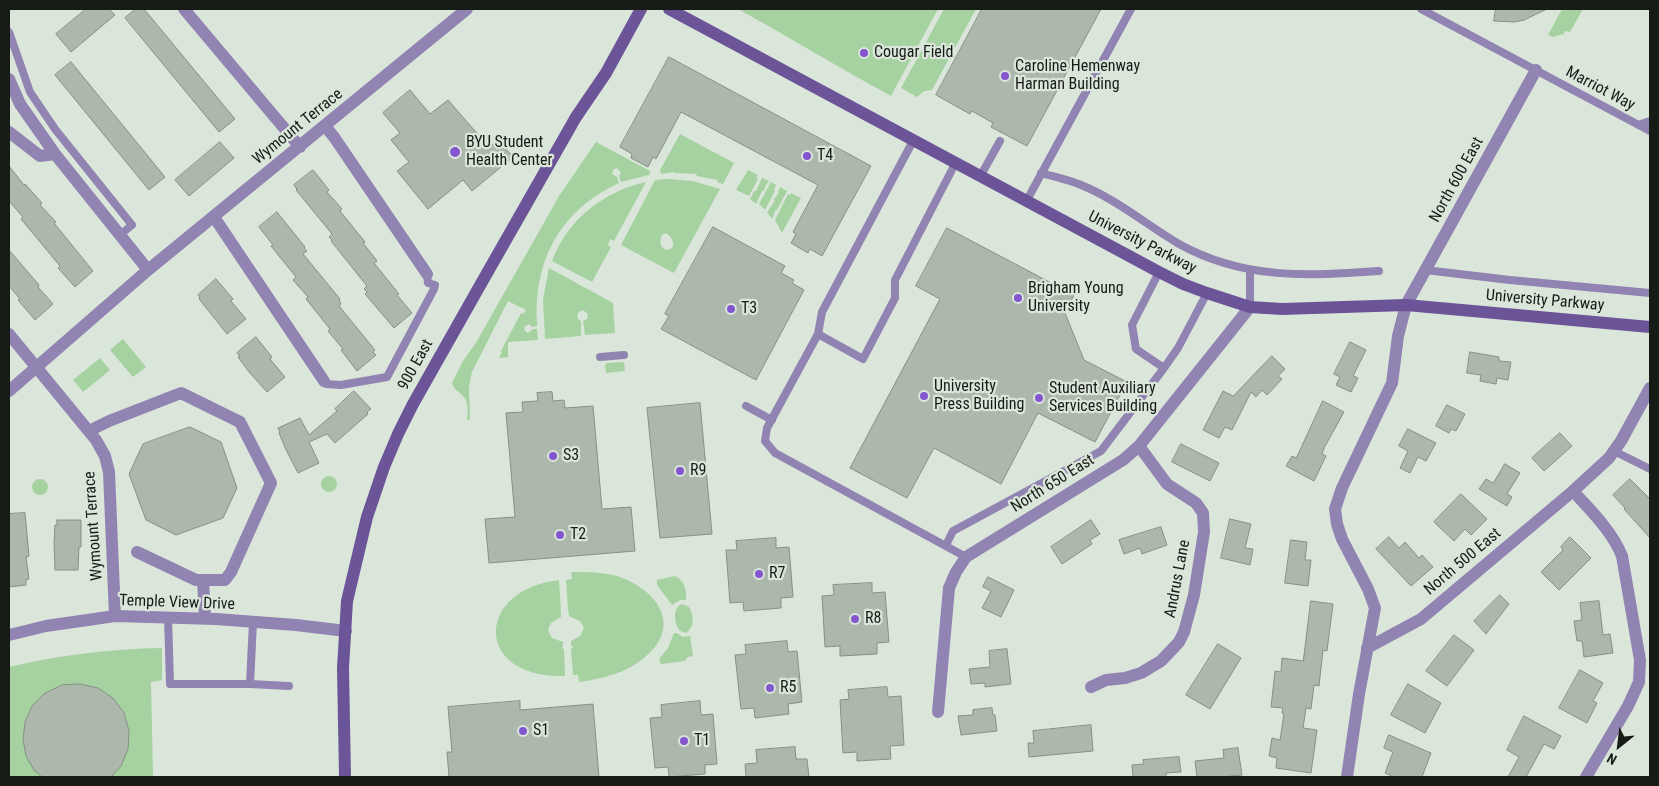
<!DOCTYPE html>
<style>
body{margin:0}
#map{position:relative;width:1659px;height:786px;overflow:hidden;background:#dbe6da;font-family:"Roboto Condensed",sans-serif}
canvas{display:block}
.frame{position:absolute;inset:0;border:10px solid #171b16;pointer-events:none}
.north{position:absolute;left:1594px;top:721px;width:50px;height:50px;-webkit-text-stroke:4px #dbe6da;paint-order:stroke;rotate:209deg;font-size:14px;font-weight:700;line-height:20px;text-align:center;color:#171b16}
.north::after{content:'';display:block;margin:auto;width:18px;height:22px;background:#171b16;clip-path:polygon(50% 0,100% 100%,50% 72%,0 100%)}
</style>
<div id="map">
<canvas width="1659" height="786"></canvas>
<div class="frame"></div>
<div class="north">N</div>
</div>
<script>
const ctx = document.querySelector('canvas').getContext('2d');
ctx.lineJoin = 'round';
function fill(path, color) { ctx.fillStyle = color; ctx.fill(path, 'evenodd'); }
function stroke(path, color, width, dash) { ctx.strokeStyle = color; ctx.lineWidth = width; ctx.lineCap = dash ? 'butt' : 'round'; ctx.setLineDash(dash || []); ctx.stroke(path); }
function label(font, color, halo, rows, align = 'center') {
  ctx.font = font + ' "Roboto Condensed",sans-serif'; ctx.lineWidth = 4.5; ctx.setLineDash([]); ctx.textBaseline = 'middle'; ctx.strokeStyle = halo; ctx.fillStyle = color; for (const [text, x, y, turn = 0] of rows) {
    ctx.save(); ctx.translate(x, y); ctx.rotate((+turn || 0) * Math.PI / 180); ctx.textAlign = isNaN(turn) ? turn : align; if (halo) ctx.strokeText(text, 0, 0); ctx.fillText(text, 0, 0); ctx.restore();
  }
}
fill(new Path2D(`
 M 738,9 L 938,9 L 891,96 C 839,68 789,37 738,9 Z
 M 944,9 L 976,9 L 932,90 L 924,91 L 917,97 L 901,88 Z
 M 1562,9 L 1583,9 L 1570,32 L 1565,31 L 1564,34 L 1553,37 L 1548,35 Z
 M 680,134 L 734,163 L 723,184 L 717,182 L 718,180 L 697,176 L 696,174 L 674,173 L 674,172 L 661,174 L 660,170 Z
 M 596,142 L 650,171 L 650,173 L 649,175 L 621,182 L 619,176 L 621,173 L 617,168 L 614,169 L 612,174 L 617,177 L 619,183 C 559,211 533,261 537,326 L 532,327 L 529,324 L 524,327 L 525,331 L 528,333 L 533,329 L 537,329 L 538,340 L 508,342 L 508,357 L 499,358 L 502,352 L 501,351 L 521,313 L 523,314 L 526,310 L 508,301 L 472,372 L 469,386 L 470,420 L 467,420 C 468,411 469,401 462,395 C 457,390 454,390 452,383 L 463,361 L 477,341 L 559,196 Z
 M 748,170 L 758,175 L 756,178 L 758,179 L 749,196 L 736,190 Z
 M 762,178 L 769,181 L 765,186 L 766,187 L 763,191 L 762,191 L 756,204 L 750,199 L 754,191 L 756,191 Z
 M 667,179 L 693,181 L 720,189 L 674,273 L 621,245 L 655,180 ZM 665,233 C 671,235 675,242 672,248 L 667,250 C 660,248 660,243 661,236 Z
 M 646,182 L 614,241 L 610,239 L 608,245 L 605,244 L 611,247 L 592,282 L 552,261 C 567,220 604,191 646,182 Z
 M 771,182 L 776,185 L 774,190 L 775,191 L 765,210 L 759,204 Z
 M 780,187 L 787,191 L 777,210 L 776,209 L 772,219 L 767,212 L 775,201 L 773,200 L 779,193 L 778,192 Z
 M 791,193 L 801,198 L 782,233 L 775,220 L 788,194 L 790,195 Z
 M 549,268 L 613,303 L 615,333 L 585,335 L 583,321 L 587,319 L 588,314 L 583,310 L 579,312 L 577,315 L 578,319 L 581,321 L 581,336 L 545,339 L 543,299 Z
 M 123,339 L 146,367 L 133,377 L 110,350 Z
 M 100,358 L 110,370 L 83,392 L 73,380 Z
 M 624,362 L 625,371 L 606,373 L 605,365 L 607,363 Z
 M321 484a8 8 0 1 1 16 0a8 8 0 1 1-16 0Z
 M32 487a8 8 0 1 1 16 0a8 8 0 1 1-16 0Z
 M 571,572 C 587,572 602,572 617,576 C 657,589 684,626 644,658 C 626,673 602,679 579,682 L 578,675 L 573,675 L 571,649 L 573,648 L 573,646 L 571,646 L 571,641 L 580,636 L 584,628 L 580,621 L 569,616 L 568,611 L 570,610 L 568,610 L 566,580 L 572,579 Z
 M 675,576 C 684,580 687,590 686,600 L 680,600 L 672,605 L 657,585 L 657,580 Z
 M 559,580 L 561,610 L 559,611 L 561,612 L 561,617 L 551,623 L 548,630 L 552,638 L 563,642 L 563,647 L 561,648 L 564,649 L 565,676 C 474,679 474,590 559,580 Z
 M 682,604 L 689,607 C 694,616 695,627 686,633 L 680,631 C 674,623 672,608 682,604 Z
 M 674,633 L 677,633 L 683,637 L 690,636 L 693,656 L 688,657 L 685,661 L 661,664 L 659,659 L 668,648 Z
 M 162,648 L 162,680 L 151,682 L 153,777 L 9,777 L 9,667 C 59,655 110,649 162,648 Z`), '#a5d2a0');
const building = new Path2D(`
 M 86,9 L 109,9 L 115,15 L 71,52 L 56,34 Z
 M 136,9 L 144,9 L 235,119 L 219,132 L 125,18 Z
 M 982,9 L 1101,9 L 1027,146 L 991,127 L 993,123 L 972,111 L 970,114 L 936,95 Z
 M 1496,9 L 1547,9 L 1524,20 L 1514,22 L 1494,21 Z
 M 669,57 L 871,166 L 822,256 L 810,249 L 808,253 L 791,243 L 796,234 L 793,232 L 818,185 L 681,112 L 656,159 L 653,157 L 648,167 L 631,158 L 632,154 L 620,147 Z
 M 71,62 L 165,177 L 149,190 L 55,75 Z
 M 410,90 L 430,114 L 448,100 L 489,147 L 498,140 L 513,157 L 472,191 L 463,180 L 428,209 L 397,171 L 409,162 L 391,140 L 400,133 L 383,113 Z
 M 220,142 L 234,158 L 189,196 L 175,180 Z
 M 9,166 L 24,185 L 25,184 L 42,203 L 40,205 L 56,222 L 54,223 L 93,271 L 75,287 L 58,268 L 60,266 L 21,219 L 23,217 L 9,201 Z
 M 313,170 L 329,190 L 327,192 L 342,209 L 340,211 L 365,242 L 363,243 L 377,261 L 374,263 L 399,294 L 397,295 L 412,313 L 394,328 L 365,294 L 367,292 L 364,289 L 367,286 L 331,241 L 332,240 L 329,237 L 332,234 L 296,190 L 297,189 L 294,185 Z
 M 277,212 L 305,247 L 304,248 L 307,251 L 303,254 L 340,299 L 339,300 L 341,304 L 339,306 L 375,350 L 373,352 L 376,355 L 357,371 L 341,350 L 343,349 L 328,331 L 330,329 L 306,299 L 308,297 L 293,280 L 296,277 L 271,246 L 273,245 L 259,227 Z
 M 713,227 L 785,266 L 781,273 L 794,280 L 792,283 L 804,290 L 756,380 L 661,329 L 669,316 L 665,314 Z
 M 947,228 L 1074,295 L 1065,313 L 1084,360 L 1127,382 L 1095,442 L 1038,413 L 1001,484 L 934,448 L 907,498 L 850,468 L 940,299 L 916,286 Z
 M 9,250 L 39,285 L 38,287 L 53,304 L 35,320 L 18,300 L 20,299 L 9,286 Z
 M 216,279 L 233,299 L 231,301 L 246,319 L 227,334 L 199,299 L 200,298 L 198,295 Z
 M 256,337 L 272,357 L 270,359 L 285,377 L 267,392 L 249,372 L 238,357 L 240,356 L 237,353 Z
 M 1350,342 L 1366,350 L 1353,376 L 1358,378 L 1351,392 L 1336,385 L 1340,377 L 1334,374 Z
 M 1470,352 L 1499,357 L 1499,361 L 1511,362 L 1508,380 L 1497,378 L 1496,384 L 1480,381 L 1481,375 L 1467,373 Z
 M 1272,356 L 1285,369 L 1278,376 L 1282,379 L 1267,395 L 1262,390 L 1256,397 L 1251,392 L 1232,430 L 1225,427 L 1219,438 L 1203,430 L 1223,391 L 1233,396 Z
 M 354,391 L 371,409 L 367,412 L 368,414 L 335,443 L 327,434 L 309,442 L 319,463 L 298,473 L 286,450 L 279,433 L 280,432 L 278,428 L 300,418 L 309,435 L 337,411 L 335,409 Z
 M 552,392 L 553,401 L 564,400 L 565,408 L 593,406 L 602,509 L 631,507 L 635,551 L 489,563 L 485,519 L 515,517 L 506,413 L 523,412 L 522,402 L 538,401 L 537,393 Z
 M 1323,401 L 1344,412 L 1324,448 L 1322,454 L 1326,456 L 1314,481 L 1286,466 L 1292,456 L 1296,458 Z
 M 700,403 L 712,534 L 660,538 L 647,408 Z
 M 1447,405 L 1465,414 L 1456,431 L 1451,429 L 1449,433 L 1436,426 Z
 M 190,427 L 221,442 L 237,488 L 223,518 L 176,535 L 146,520 L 129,474 L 143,444 Z
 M 1408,429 L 1436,443 L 1426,461 L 1418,457 L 1410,473 L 1400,468 L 1408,451 L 1399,446 Z
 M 1560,433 L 1572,446 L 1544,471 L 1532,458 Z
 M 1181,444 L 1219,463 L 1210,481 L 1172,462 Z
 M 1505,464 L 1520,473 L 1507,494 L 1512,497 L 1507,506 L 1479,489 L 1486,479 L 1493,483 Z
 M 1630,479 L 1650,499 L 1650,538 L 1624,509 L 1625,508 L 1613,495 Z
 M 1461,494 L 1487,519 L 1471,535 L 1465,529 L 1454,541 L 1434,522 Z
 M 25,513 L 29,556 L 26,557 L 29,579 L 26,580 L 26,585 L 9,587 L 9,514 Z
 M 1230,519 L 1251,524 L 1245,548 L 1253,549 L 1250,565 L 1221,558 Z
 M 57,520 L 81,520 L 81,547 L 79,547 L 78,570 L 55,570 L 54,543 L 55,525 L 57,525 Z
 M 1091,520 L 1100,534 L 1090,540 L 1092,544 L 1062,564 L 1051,547 Z
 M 1161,527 L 1167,545 L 1142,554 L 1140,548 L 1124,554 L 1119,540 Z
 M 1389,537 L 1399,548 L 1405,542 L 1419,558 L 1422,555 L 1433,567 L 1411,586 L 1376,549 Z
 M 1570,537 L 1591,558 L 1559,590 L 1541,572 L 1563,550 L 1561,547 Z
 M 776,538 L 776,548 L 789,547 L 793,597 L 781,598 L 781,608 L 744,611 L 743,602 L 730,603 L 726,550 L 737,550 L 736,541 Z
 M 1291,540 L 1307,542 L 1305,560 L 1311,560 L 1308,586 L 1285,583 Z
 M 988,577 L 1014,590 L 1001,617 L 982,608 L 991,591 L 983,587 Z
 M 872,583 L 872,593 L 885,592 L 889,642 L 877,643 L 877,654 L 840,656 L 840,646 L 825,647 L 822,596 L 834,595 L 833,585 Z
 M 1500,595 L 1509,604 L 1486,634 L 1474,621 Z
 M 1311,601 L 1333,604 L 1327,651 L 1323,650 L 1319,686 L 1314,685 L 1311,709 L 1306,708 L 1303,728 L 1317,730 L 1311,773 L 1276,768 L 1277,758 L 1269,756 L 1272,738 L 1280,740 L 1284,714 L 1282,713 L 1283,708 L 1271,707 L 1275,671 L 1281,672 L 1282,658 L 1303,661 Z
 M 1599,601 L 1603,635 L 1610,634 L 1613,653 L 1584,657 L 1582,641 L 1577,641 L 1574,621 L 1582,620 L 1580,603 Z
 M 1454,635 L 1474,650 L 1447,686 L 1426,671 Z
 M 787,641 L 788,652 L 797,651 L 802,702 L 788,704 L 789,714 L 755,718 L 754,708 L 741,709 L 735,655 L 746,654 L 745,645 Z
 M 1218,644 L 1241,658 L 1210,709 L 1186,695 Z
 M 1007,649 L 1011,684 L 985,687 L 985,683 L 971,684 L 969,669 L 990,667 L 989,651 Z
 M 1580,670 L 1603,683 L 1593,701 L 1597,703 L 1587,723 L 1559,708 Z
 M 80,684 L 98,688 L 113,698 L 124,713 L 129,731 L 128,749 L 121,766 L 111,777 L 42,777 L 34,770 L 26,756 L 23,739 L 25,722 L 32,706 L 45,693 L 62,685 Z
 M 1408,684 L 1441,703 L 1425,733 L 1391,715 Z
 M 887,687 L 888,697 L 901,696 L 904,745 L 890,746 L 891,759 L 857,761 L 857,752 L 843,753 L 840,700 L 849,699 L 848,690 Z
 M 520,701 L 520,710 L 593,704 L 599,777 L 449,777 L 447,752 L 452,752 L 448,707 Z
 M 700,701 L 701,715 L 713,714 L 717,764 L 705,765 L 705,774 L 669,777 L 668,767 L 655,768 L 650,718 L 662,717 L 661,705 Z
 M 992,708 L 993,715 L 995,715 L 997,731 L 961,735 L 958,716 L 973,715 L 973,710 Z
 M 1524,716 L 1561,736 L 1554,749 L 1544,744 L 1526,777 L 1508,777 L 1519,757 L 1507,750 Z
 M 1091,725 L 1093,751 L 1029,757 L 1028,743 L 1034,743 L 1033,731 Z
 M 1389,735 L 1431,753 L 1422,777 L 1394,777 L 1385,773 L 1393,752 L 1384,748 Z
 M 795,747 L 796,759 L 807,759 L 809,777 L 746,777 L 745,764 L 757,763 L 756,750 Z
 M 1238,748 L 1242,775 L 1221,777 L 1197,777 L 1195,761 L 1224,758 L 1223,750 Z
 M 1179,757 L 1181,772 L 1166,773 L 1166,777 L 1133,777 L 1132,765 L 1144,764 L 1143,760 Z`);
fill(building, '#adb8ac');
stroke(building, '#869085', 1);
stroke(new Path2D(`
 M 1421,9 L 1650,131
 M 9,32 L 30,92 L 55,129 L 132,225 L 121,234
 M 1638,125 L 1650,121
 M 914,139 L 822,312 L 818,334 L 767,428 L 765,441 L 775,453 L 966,557
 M 1041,173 C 1055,177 1069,180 1081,185 C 1116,199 1147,225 1179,244 C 1244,280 1307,276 1379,271
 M 981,175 L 1000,141
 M 1027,200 L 1131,9
 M 1425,270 L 1510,280 L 1650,293
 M 1159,272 L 1132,325 L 1136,349 L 1164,368 L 1178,348 L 1207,293
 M 1250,307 L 1250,270
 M 818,334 L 863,359 L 895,298 L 895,280 L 956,162
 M 600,357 L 624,355
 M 324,381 L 326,384 L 341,385 L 387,377 L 434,289 L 435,285 L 428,283 L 427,274
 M 746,406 L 772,420
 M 1614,451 L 1650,469
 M 946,545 L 953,531 L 1101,451 L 1164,368
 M 168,617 L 170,684 L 250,684 L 253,622
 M 250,684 L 289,686`), '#9183b2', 8);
stroke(new Path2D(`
 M 184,9 L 300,147
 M 9,79 L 20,104 L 55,154 L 148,270
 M 325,126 L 334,137 L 427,274
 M 9,132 L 40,156 L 55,154
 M 214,217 L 324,381
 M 9,334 L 96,440 L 105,456 L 109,472 L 115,616
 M 9,391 L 148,270 L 467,9
 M 89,431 L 109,421 L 181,393 L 240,422 L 271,483 L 231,572 L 225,580 L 196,580 L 137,552
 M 1573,491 C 1591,511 1612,531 1622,556 L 1640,660 L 1639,682 L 1628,706 L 1586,777
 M 203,580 L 205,618
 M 1367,648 L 1421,619 L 1573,491 L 1609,458 L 1621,441 L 1650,388
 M 1091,687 L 1106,680 L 1125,678 L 1141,673 L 1161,661 L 1179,642 L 1184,632 L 1194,595 L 1204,532 L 1203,513 L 1196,503 L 1167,484 L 1139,446
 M 938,712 L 949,588 L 956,572 L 966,557 L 1123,460 L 1139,446 L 1250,307
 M 1347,777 L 1359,694 L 1375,608 L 1368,589 L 1342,539 L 1337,524 L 1335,509 L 1342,488 L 1392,383 L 1398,336 L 1406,305 L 1536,70`), '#9183b2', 12);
stroke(new Path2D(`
 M 9,635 L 46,626 L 115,616 L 216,619 L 296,625 L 346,631`), '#9183b2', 12);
stroke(new Path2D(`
 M 669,9 L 1159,272 L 1183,284 L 1207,293 L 1250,307 L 1282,309 L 1406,305 L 1650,327
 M 345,777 L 343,668 L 347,601 L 367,517 L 384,467 L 398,434 L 413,404 L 478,289 L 576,117 L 606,73 L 641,9`), '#6b5498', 12);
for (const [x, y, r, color] of [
 [864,53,5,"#8355ce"],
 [1005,76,5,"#8355ce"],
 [455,152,6,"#8355ce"],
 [807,156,5,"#8355ce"],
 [1018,298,5,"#8355ce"],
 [731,309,5,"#8355ce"],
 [924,396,5,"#8355ce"],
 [1039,398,5,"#8355ce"],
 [553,456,5,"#8355ce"],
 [680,471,5,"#8355ce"],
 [560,535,5,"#8355ce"],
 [759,574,5,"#8355ce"],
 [855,619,5,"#8355ce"],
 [770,688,5,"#8355ce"],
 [523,731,5,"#8355ce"],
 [684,741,5,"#8355ce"]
]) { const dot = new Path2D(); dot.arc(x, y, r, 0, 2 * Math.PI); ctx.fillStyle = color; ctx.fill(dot); stroke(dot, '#dbe6da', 2); }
label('16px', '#171b16', '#dbe6da', [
 ["Cougar Field",874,53],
 ["Caroline Hemenway",1015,67],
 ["Harman Building",1015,85],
 ["BYU Student",466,143],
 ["Health Center",466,161],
 ["T4",817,156],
 ["Brigham Young",1028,289],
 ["University",1028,307],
 ["T3",741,309],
 ["University",934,387],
 ["Press Building",934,405],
 ["Student Auxiliary",1049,389],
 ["Services Building",1049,407],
 ["S3",563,456],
 ["R9",690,471],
 ["T2",570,535],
 ["R7",769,574],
 ["R8",865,619],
 ["R5",780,688],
 ["S1",533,731],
 ["T1",694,741]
], 'left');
label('16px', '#171b16', '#dbe6da', [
 ["Marriot Way",1600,89,28],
 ["Wymount Terrace",298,127,-39],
 ["North 600 East",1457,180,-61],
 ["University Parkway",1142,243,27],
 ["University Parkway",1545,301,5],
 ["900 East",416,365,-61],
 ["North 650 East",1053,484,-32],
 ["Wymount Terrace",94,526,-94],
 ["North 500 East",1463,562,-40],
 ["Andrus Lane",1178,579,-79],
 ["Temple View Drive",177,603,2]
]);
</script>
